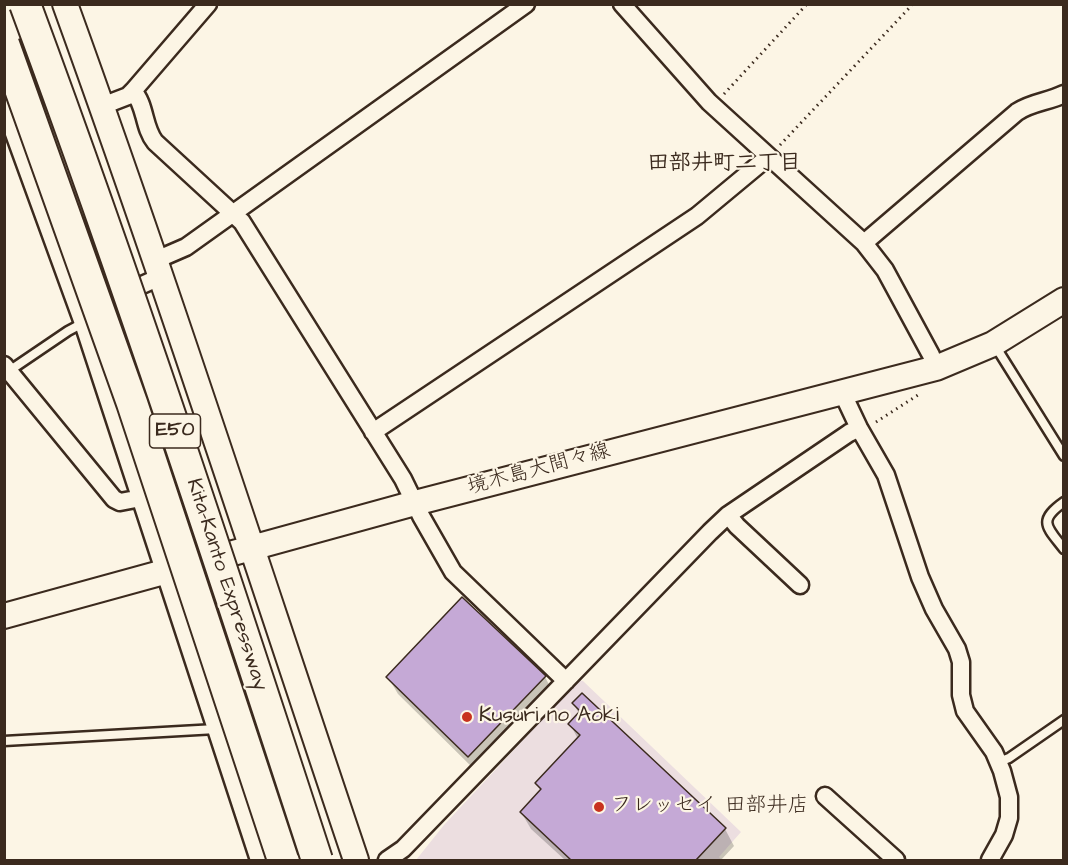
<!DOCTYPE html>
<meta charset="utf-8">
<style>
body{margin:0}
#map{position:relative;width:1068px;height:865px;overflow:hidden;background:#fcf5e5;font-family:"Architects Daughter",sans-serif}
canvas{display:block}
.frame{position:absolute;inset:0;border:6px solid #3b2a1e;pointer-events:none}
</style>
<div id="map">
<canvas width="1068" height="865"></canvas>
<div class="frame"></div>
</div>
<script>
const ctx = document.querySelector('canvas').getContext('2d');
ctx.lineJoin = 'round';
function fill(path, color) { ctx.fillStyle = color; ctx.fill(path, 'evenodd'); }
function stroke(path, color, width, dash) { ctx.strokeStyle = color; ctx.lineWidth = width; ctx.lineCap = dash ? 'butt' : 'round'; ctx.setLineDash(dash || []); ctx.stroke(path); }
function label(font, color, halo, rows, align = 'center') {
  ctx.font = font + ' "Architects Daughter","Klee One",sans-serif'; ctx.lineWidth = 4.5; ctx.setLineDash([]); ctx.textBaseline = 'middle'; ctx.strokeStyle = halo; ctx.fillStyle = color; for (const [text, x, y, turn = 0] of rows) {
    ctx.save(); ctx.translate(x, y); ctx.rotate((+turn || 0) * Math.PI / 180); ctx.textAlign = isNaN(turn) ? turn : align; if (halo) ctx.strokeText(text, 0, 0); ctx.fillText(text, 0, 0); ctx.restore();
  }
}
fill(new Path2D(`
 M 579,680 L 583,681 L 741,832 L 719,857 L 722,860 L 416,860 L 444,825 Z`), '#ecdee0');
fill(new Path2D(`
 M 388,677 L 545,677 L 554,694 L 478,773 L 398,694 Z
 M 574,704 L 725,829 L 734,846 L 721,860 L 565,860 L 531,829 L 521,812 L 541,791 L 536,783 L 578,739 L 570,724 L 579,714 Z`), '#0003');
const building = new Path2D(`
 M 462,597 L 546,676 L 468,757 L 386,677 Z
 M 582,693 L 726,828 L 696,860 L 571,860 L 520,812 L 541,789 L 535,783 L 580,735 L 568,724 L 580,711 L 572,703 Z`);
fill(building, '#c5a9d6');
stroke(building, '#3b2a1e', 1.5);
const lane = new Path2D(`
 M 994,344 L 1064,456
 M 9,371 L 68,331 L 83,323
 M 1064,502 C 1037,521 1047,527 1064,549
 M 4,741 L 216,729
 M 999,762 L 1009,758 L 1064,720`);
const street = new Path2D(`
 M 622,4 L 709,102 L 864,243 L 885,270 L 931,355 L 936,368
 M 133,91 C 146,105 143,127 155,142 L 242,222 L 403,479 L 421,516 L 453,572 L 566,681
 M 4,106 L 83,323 L 259,860
 M 102,106 L 128,96 L 133,91 L 208,4
 M 864,243 L 1017,112 C 1032,102 1048,102 1064,94
 M 156,260 L 186,247 L 526,4
 M 91,308 L 162,276
 M 4,365 L 114,499 L 120,502 L 141,498
 M 842,392 L 859,428 L 886,475 L 920,577 L 934,609 L 957,649 L 961,662 L 961,695 L 965,711 L 994,752 L 1002,771 L 1009,797 L 1009,818 L 1004,835 L 990,860
 M 373,432 L 697,216 L 768,157
 M 728,515 L 737,526 L 800,585
 M 825,796 L 896,860
 M 387,860 L 403,849 L 710,532 L 728,515 L 849,433 L 859,428`);
const secondary = new Path2D(`
 M 65,4 C 168,288 260,575 356,860
 M 4,616 L 415,503 L 936,368 L 993,344 L 1064,300`);
stroke(lane, '#3b2a1e', 13);
stroke(street, '#3b2a1e', 21);
stroke(secondary, '#3b2a1e', 28);
stroke(new Path2D(`
 M 724,94 L 807,4
 M 780,145 L 913,4
 M 876,422 L 918,395`), '#3b2a1e', 3, [1.5, 4.5]);
stroke(lane, '#fcf5e5', 8);
stroke(street, '#fcf5e5', 16);
stroke(secondary, '#fcf5e5', 24);
const highwayBridge = new Path2D(`
 M 25,4 C 130,287 224,574 317,860
 M 4,44 L 132,403 L 283,860`);
stroke(highwayBridge, '#3b2a1e', 34, []);
stroke(highwayBridge, '#fcf5e5', 30);
for (const [x, y, r, color] of [
 [467,717,6,"#c8321e"],
 [599,807,6,"#c8321e"]
]) { const dot = new Path2D(); dot.arc(x, y, r, 0, 2 * Math.PI); ctx.fillStyle = color; ctx.fill(dot); stroke(dot, '#fcf5e5', 2); }
for (const [x, y, w] of [
 [175,431,51]
]) { const box = new Path2D(); box.roundRect(x - w / 2, y - 17, w, 34, 4.5); ctx.fillStyle = '#fcf5e5'; ctx.fill(box); stroke(box, '#3b2a1e', 1.5); }
label('bold 20px', '#3b2a1e', null, [
 ["E50",175,431]
]);
label('21px', '#3b2a1e', '#fcf5e5', [
 ["境木島大間々線",539,470,-15],
 ["Kita-Kanto Expressway",226,585,72]
]);
label('21px', '#3b2a1e', '#fcf5e5', [
 ["Kusuri no Aoki",479,717],
 ["フレッセイ 田部井店",611,807]
], 'left');
label('bold 22px', '#3b2a1e', '#fcf5e5', [
 ["田部井町二丁目",724,164]
]);
</script>
